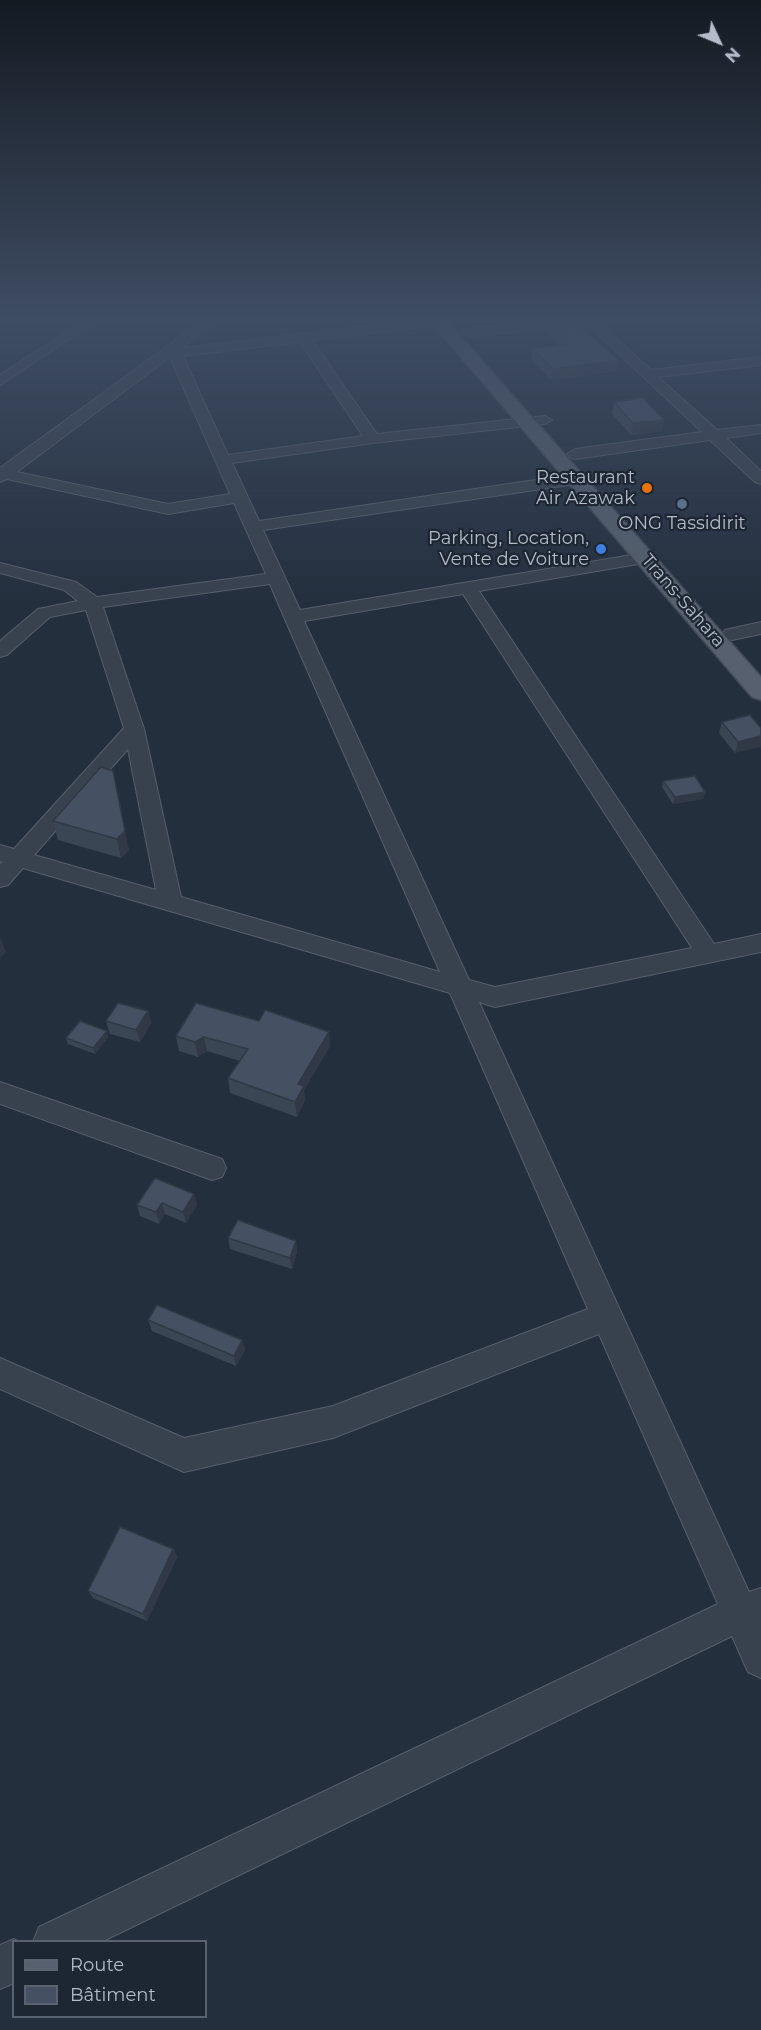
<!DOCTYPE html>
<meta charset="utf-8">
<style>
body{margin:0}
#map{position:relative;width:761px;height:2030px;overflow:hidden;background:#242f3e;font-family:Montserrat,sans-serif}
canvas{display:block}
.legend{position:absolute;left:12px;top:1940px;width:195px;height:78px;box-sizing:border-box;background:#1d2633;border:2px solid #59626f;margin:0;padding:8px 10px;list-style:none;font-size:18px;color:#b4bcc9}
.legend li{display:flex;align-items:center;gap:12px;height:30px}
.legend b{width:30px;border:2px solid #59626f}
.north{position:absolute;left:689px;top:12px;width:60px;height:60px;-webkit-text-stroke:4px #1d2633;paint-order:stroke;rotate:134deg;font-size:16px;font-weight:700;line-height:24px;text-align:center;color:#b4bcc9}
.north::after{content:'';display:block;margin:auto;width:21px;height:27px;background:#b4bcc9;clip-path:polygon(50% 0,100% 100%,50% 72%,0 100%)}
</style>
<div id="map">
<canvas width="761" height="2030"></canvas>
<ul class="legend">
<li><b style="height:8px;background:#56606e"></b>Route</li>
<li><b style="height:16px;background:#455162"></b>Bâtiment</li>
</ul>
<div class="north">N</div>
</div>
<script>
const ctx = document.querySelector('canvas').getContext('2d');
ctx.lineJoin = 'round';
function stroke(path, color, width, dash) { ctx.strokeStyle = color; ctx.lineWidth = width; ctx.lineCap = dash ? 'butt' : 'round'; ctx.setLineDash(dash || []); ctx.stroke(path); }
function fill(path, color) { ctx.fillStyle = color; ctx.fill(path, 'evenodd'); }
function label(font, color, halo, rows, align = 'center') {
  ctx.font = font + ' Montserrat,sans-serif'; ctx.lineWidth = 4.5; ctx.setLineDash([]); ctx.textBaseline = 'middle'; ctx.strokeStyle = halo; ctx.fillStyle = color; for (const [text, x, y, turn = 0] of rows) {
    ctx.save(); ctx.translate(x, y); ctx.rotate((+turn || 0) * Math.PI / 180); ctx.textAlign = isNaN(turn) ? turn : align; if (halo) ctx.strokeText(text, 0, 0); ctx.fillText(text, 0, 0); ctx.restore();
  }
}
const minor = new Path2D(`
 M 83,321 L 97,321 L 0,385 L 0,375 Z
 M 202,321 L 216,321 L 182,348 L 413,321 L 449,321 L 443,325 L 312,340 L 377,434 L 545,416 L 552,420 L 545,424 L 373,443 L 232,463 L 259,521 L 576,474 L 584,479 L 576,484 L 263,530 L 300,610 L 644,553 L 650,554 L 653,558 L 650,562 L 644,563 L 479,591 L 714,944 L 761,934 L 761,952 L 495,1007 L 479,1002 L 749,1592 L 761,1588 L 761,1678 L 748,1672 L 732,1636 L 101,1942 L 33,1942 L 39,1927 L 718,1604 L 599,1334 L 333,1438 L 184,1472 L 0,1389 L 0,1358 L 184,1438 L 333,1406 L 588,1309 L 450,993 L 23,868 L 8,885 L 0,887 L 0,864 L 3,862 L 0,861 L 0,845 L 14,849 L 124,728 L 86,610 L 50,617 L 7,655 L 0,657 L 0,641 L 38,609 L 78,601 L 64,590 L 0,573 L 0,563 L 76,582 L 97,597 L 266,574 L 234,503 L 168,514 L 7,479 L 0,482 L 0,468 ZM 300,342 L 363,436 L 228,455 L 183,356 ZM 170,357 L 230,494 L 168,504 L 17,472 ZM 270,584 L 284,617 L 440,972 L 181,897 L 144,729 L 103,607 ZM 463,594 L 692,948 L 495,987 L 469,980 L 304,621 ZM 128,749 L 156,890 L 34,855 Z
 M 543,321 L 581,321 L 575,325 L 468,337 L 462,333 L 468,329 Z
 M 584,321 L 597,321 L 651,370 L 761,357 L 761,365 L 658,377 L 717,430 L 761,425 L 761,433 L 726,438 L 761,471 L 761,484 L 755,482 L 710,440 L 575,459 L 570,457 L 567,454 L 575,449 L 702,432 Z
 M 761,622 L 761,634 L 732,640 L 725,638 L 723,634 L 725,630 Z
 M 0,1082 L 222,1159 L 226,1168 L 222,1177 L 212,1180 L 0,1104 Z
 M 14,1939 L 19,1942 L 14,1942 L 14,1983 L 0,1989 L 0,1945 Z`);
const major = new Path2D(`
 M 430,321 L 447,321 L 761,677 L 761,700 L 752,697 Z`);
stroke(minor, '#565f6c', 2);
stroke(major, '#414a57', 3);
fill(minor, '#38414e');
fill(major, '#56606e');
fill(new Path2D(`
 M 545,321 L 574,321 L 617,371 L 551,380 L 531,360 L 532,349 L 559,345 L 544,331 Z
 M 614,402 L 662,431 L 631,435 L 612,414 Z
 M 750,715 L 735,753 L 719,733 L 722,722 Z
 M 101,767 L 129,850 L 121,858 L 58,840 L 53,821 Z
 M 663,781 L 705,792 L 703,799 L 673,804 L 662,787 Z
 M 148,1011 L 151,1023 L 140,1042 L 110,1034 L 106,1021 Z
 M 259,1021 L 329,1032 L 330,1046 L 304,1090 L 305,1100 L 297,1117 L 230,1093 L 228,1078 L 240,1061 L 207,1051 L 198,1057 L 179,1051 L 176,1036 Z
 M 108,1037 L 95,1054 L 68,1044 L 66,1038 Z
 M 194,1194 L 197,1205 L 186,1223 L 165,1214 L 159,1224 L 140,1216 L 137,1205 Z
 M 228,1238 L 296,1241 L 297,1252 L 292,1269 L 230,1249 Z
 M 148,1320 L 242,1340 L 245,1350 L 236,1366 L 152,1331 Z
 M 173,1549 L 177,1557 L 147,1621 L 93,1598 L 88,1591 Z`), '#3b4654');
fill(new Path2D(`
 M 619,360 L 617,371 L 551,380 L 553,369 Z
 M 664,420 L 662,431 L 631,435 L 633,423 Z
 M 761,736 L 761,747 L 735,753 L 738,742 Z
 M 113,771 L 129,850 L 121,858 L 117,839 Z
 M 705,792 L 703,799 L 673,804 L 675,797 Z
 M 1,939 L 6,952 L 0,958 L 0,940 Z
 M 148,1011 L 151,1023 L 140,1042 L 136,1030 Z
 M 107,1031 L 108,1037 L 95,1054 L 93,1048 Z
 M 329,1032 L 330,1046 L 304,1090 L 305,1100 L 297,1117 L 295,1102 L 298,1084 Z
 M 204,1037 L 207,1051 L 198,1057 L 195,1042 Z
 M 194,1194 L 197,1205 L 186,1223 L 183,1212 Z
 M 162,1203 L 165,1214 L 159,1224 L 156,1212 Z
 M 296,1241 L 297,1252 L 292,1269 L 290,1258 Z
 M 242,1340 L 245,1350 L 236,1366 L 234,1356 Z
 M 173,1549 L 177,1557 L 147,1621 L 143,1614 Z`), '#303945');
const building = new Path2D(`
 M 546,321 L 574,321 L 619,360 L 553,369 L 532,349 L 571,344 Z
 M 643,398 L 664,420 L 633,423 L 614,402 Z
 M 750,715 L 761,728 L 761,736 L 738,742 L 722,722 Z
 M 101,767 L 113,771 L 125,831 L 117,839 L 53,821 Z
 M 695,776 L 705,792 L 675,797 L 663,781 Z
 M 118,1003 L 148,1011 L 136,1030 L 106,1021 Z
 M 196,1003 L 259,1021 L 265,1010 L 329,1032 L 298,1084 L 304,1086 L 295,1102 L 228,1078 L 248,1049 L 204,1037 L 195,1042 L 176,1036 Z
 M 80,1021 L 107,1031 L 93,1048 L 66,1038 Z
 M 155,1178 L 194,1194 L 183,1212 L 162,1203 L 156,1212 L 137,1205 Z
 M 238,1220 L 296,1241 L 290,1258 L 228,1238 Z
 M 157,1305 L 242,1340 L 234,1356 L 148,1320 Z
 M 120,1527 L 173,1549 L 143,1614 L 88,1591 Z`);
fill(building, '#455162');
stroke(building, '#303945', 1.5);
const sky = ctx.createLinearGradient(0, 0, 0, 605);
sky.addColorStop(0, '#141a22');
sky.addColorStop(0.53, '#3f4d63');
sky.addColorStop(1, '#3f4d6300');
ctx.fillStyle = sky;
ctx.fillRect(0, 0, 761, 605);
for (const [x, y, r, color] of [
 [647,488,6,"#e8710a"],
 [682,504,6,"#5c6f8a"],
 [601,549,6,"#3f7fe0"]
]) { const dot = new Path2D(); dot.arc(x, y, r, 0, 2 * Math.PI); ctx.fillStyle = color; ctx.fill(dot); stroke(dot, '#1d2633', 2); }
label('18px', '#b4bcc9', '#1d2633', [
 ["Restaurant",635,478],
 ["Air Azawak",635,499],
 ["ONG Tassidirit",682,524,"center"],
 ["Parking, Location,",589,539],
 ["Vente de Voiture",589,560]
], 'right');
label('18px', '#b4bcc9', '#1d2633', [
 ["Trans-Sahara",683,601,49]
]);
</script>
